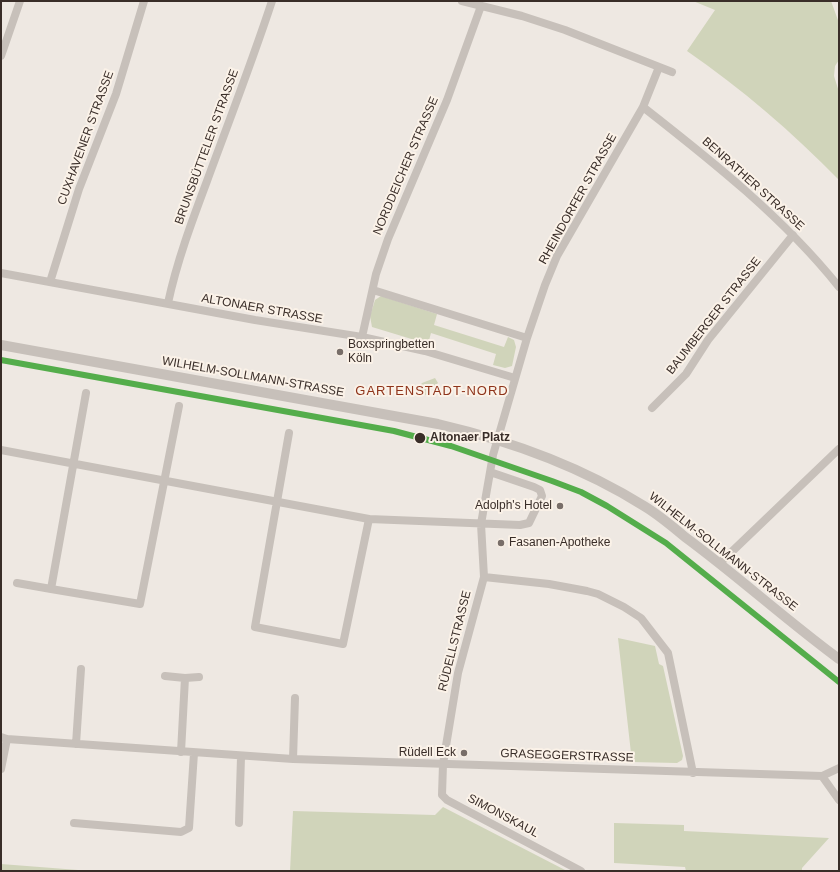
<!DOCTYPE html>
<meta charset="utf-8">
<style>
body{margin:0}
#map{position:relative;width:840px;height:872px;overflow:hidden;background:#eee8e2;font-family:Arial,sans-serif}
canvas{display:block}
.frame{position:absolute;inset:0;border:2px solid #392d28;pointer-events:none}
</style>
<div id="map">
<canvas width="840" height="872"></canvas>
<div class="frame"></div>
</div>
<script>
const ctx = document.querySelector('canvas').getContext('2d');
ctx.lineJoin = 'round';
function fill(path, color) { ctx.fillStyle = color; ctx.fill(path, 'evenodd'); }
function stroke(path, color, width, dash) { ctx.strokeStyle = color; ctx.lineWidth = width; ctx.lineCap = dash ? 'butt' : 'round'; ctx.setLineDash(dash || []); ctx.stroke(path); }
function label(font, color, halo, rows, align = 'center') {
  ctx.font = font + ' Arial,sans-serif'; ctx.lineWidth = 4; ctx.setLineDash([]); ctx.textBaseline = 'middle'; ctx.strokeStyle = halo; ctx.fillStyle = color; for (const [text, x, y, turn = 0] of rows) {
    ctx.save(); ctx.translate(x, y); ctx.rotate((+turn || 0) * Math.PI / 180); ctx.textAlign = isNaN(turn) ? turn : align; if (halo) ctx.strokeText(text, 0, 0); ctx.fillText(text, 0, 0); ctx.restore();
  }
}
fill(new Path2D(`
 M 693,1 L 831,1 L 839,23 L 839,60 L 835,66 L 834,76 L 839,92 L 839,180 C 792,132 742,89 687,51 L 715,10 Z
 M 381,296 L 437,314 L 434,325 L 504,347 L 508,337 L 514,340 L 516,347 L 512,366 L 505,368 L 493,365 L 496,354 L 431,333 L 428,344 L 372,327 L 370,316 L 375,300 Z
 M 435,378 L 438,383 L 431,389 L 428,394 L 425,395 L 420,393 L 418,388 L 422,383 Z
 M 618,638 L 655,646 L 659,664 L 663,666 L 683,756 L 682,760 L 677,763 L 632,762 Z
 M 443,807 L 567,871 L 290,871 L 293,811 L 435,815 Z
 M 614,823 L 684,825 L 684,831 L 829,838 L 802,868 L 802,871 L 686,871 L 685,867 L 614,863 Z
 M 1,864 L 91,871 L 1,871 Z`), '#d0d4ba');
stroke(new Path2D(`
 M 462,1 L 522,16 L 565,30 L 672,72
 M 1,56 L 20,1
 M 643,107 C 712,161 784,218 839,287
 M 1,273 L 255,320 L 362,337 L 425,351 L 515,378
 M 50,282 L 79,189 L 116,94 L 144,1
 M 373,290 L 527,338
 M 168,303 C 177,261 192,221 207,181 C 229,121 252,62 272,1
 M 362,337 L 376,274 L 388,239 L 447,100 L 481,6
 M 86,393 L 51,589 L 140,604 L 179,406
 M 652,408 L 686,374 L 708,340 L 793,235
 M 289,433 L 255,627 L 343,644 L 369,519
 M 1,450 L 369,519 L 520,525 L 529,523 L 542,496 L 540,490 L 534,487 L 490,472
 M 720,563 L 839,449
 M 484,577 L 549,584 L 587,591 L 598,594 L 624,607 L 641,618 L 668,653 L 693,773
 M 17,583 L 51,589
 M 165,676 L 185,678 L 181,752
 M 185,678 L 199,677
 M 1,737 L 7,739 L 293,759 L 822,776 L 839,768
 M 76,744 L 81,669
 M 293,759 L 295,698
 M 1,769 L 7,739
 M 822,776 L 839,800
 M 74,823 L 181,832 L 189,828 L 194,753
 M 239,823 L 241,757
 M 581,871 L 447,800 L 442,795 L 443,764 L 458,673 L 484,577 L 481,524 L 493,455 L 527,338 L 545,285 L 557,256 L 643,107 L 659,67`), '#c7c0ba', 8);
stroke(new Path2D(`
 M 1,345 L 438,424 C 511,441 580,466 644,506 C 659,515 672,526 685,537 C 738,576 786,620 839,659`), '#c7c0ba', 10);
stroke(new Path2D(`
 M 1,360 L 394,431 L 451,446 L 552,481 L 581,492 L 607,506 L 666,543 L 839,682`), '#54ad4b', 6);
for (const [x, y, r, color] of [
 [340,352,4,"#786e69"],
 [420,438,6,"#392d28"],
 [560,506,4,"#786e69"],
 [501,543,4,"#786e69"],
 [464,753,4,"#786e69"]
]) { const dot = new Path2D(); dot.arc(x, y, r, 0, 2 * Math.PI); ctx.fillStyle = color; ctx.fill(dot); stroke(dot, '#fbf2e8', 1.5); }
label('12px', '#392d28', '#fbf2e8', [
 ["CUXHAVENER STRASSE",86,138,-70],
 ["BRUNSBÜTTELER STRASSE",207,147,-70],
 ["NORDDEICHER STRASSE",406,166,-67],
 ["BENRATHER STRASSE",753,184,42],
 ["RHEINDORFER STRASSE",578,199,-61],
 ["ALTONAER STRASSE",262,309,10],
 ["BAUMBERGER STRASSE",714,316,-52],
 ["WILHELM-SOLLMANN-STRASSE",253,377,10],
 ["WILHELM-SOLLMANN-STRASSE",723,552,38],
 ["RÜDELLSTRASSE",455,641,-76],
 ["GRASEGGERSTRASSE",567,756,2],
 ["SIMONSKAUL",503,816,28]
]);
label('12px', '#392d28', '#fbf2e8', [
 ["Boxspringbetten",348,345],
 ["Köln",348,359],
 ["Adolph's Hotel",552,506,"right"],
 ["Fasanen-Apotheke",509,543],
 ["Rüdell Eck",456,753,"right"]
], 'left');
label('bold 12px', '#392d28', '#fbf2e8', [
 ["Altonaer Platz",430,438]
], 'left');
ctx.letterSpacing = '1px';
label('13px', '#8e331a', '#fbf2e8', [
 ["GARTENSTADT-NORD",432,391]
]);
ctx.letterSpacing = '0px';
</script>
